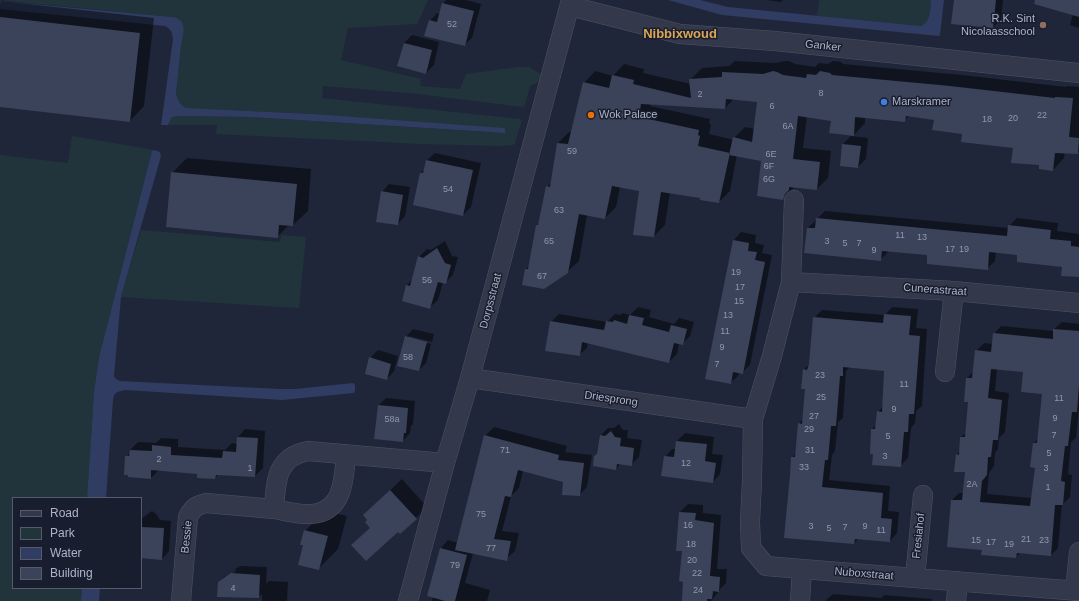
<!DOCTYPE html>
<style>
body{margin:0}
#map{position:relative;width:1079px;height:601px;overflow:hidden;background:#1f263a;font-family:Arial,sans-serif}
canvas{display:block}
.legend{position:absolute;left:12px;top:497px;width:130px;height:92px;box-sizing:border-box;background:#191e2f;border:1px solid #555a6c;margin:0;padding:5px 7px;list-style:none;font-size:12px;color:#aeb3c7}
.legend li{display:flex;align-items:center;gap:8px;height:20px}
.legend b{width:20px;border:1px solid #555a6c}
</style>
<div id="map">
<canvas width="1079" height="601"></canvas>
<ul class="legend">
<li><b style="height:5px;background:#33394a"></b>Road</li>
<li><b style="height:11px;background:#21343b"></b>Park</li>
<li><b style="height:11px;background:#303c61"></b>Water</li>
<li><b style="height:11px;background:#3b435b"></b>Building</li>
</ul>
</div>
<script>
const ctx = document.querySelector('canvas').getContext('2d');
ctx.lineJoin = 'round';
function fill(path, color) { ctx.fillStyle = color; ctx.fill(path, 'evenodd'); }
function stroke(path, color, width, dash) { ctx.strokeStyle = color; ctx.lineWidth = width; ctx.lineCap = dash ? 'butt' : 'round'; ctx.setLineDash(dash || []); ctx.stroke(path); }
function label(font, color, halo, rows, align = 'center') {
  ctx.font = font + ' Arial,sans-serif'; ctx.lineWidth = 3; ctx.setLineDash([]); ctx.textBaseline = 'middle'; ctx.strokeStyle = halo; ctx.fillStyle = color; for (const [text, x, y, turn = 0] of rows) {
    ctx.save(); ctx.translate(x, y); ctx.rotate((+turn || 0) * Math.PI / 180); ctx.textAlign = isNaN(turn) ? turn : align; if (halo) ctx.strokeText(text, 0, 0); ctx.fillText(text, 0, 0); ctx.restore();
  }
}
fill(new Path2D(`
 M 0,0 L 428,0 L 417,24 L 348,28 L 341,60 L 421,79 L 420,86 L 460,89 L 466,74 L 518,67 L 529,67 L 541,74 L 540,81 L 530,86 L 525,105 L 523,107 L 410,93 L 323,86 L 322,98 L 520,119 L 522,120 L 515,143 L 513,145 L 502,146 L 422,144 L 216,134 L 217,125 L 168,125 L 171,118 L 176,116 L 250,117 L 500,133 L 313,114 L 186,108 C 180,105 178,100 176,94 L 181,46 L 184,30 L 177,18 L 172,17 Z
 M 819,0 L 931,0 C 930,10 931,21 921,26 L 817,16 Z
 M 72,136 L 154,150 L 152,152 L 99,357 L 94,393 L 87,498 L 13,498 L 13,588 L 82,588 L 81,601 L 0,601 L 0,155 L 68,163 Z
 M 141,230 L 280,242 L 281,235 L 306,237 L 299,308 L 121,297 Z`), '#21343b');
fill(new Path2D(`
 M 668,0 L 700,0 L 728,7 L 921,26 C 931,21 930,10 931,0 L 944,0 L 940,35 L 939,36 L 722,15 Z
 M 0,1 L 172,17 L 177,18 L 182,22 L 184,30 L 181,46 L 176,94 C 178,100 180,105 186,108 L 313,114 L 504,128 L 505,129 L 505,133 L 250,117 L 176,116 L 171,118 L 168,125 L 161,125 L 173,39 C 172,32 171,29 165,26 L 0,9 Z
 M 154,150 L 160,152 L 161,156 L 121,297 L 114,376 L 116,379 L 120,381 L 280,389 L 295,389 L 353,383 L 355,385 L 355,391 L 354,393 L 282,400 L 125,390 C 117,392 114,392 113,400 L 106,498 L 87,498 L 94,392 L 99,357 L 152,151 Z
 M 82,588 L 100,588 L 99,601 L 81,601 Z`), '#303c61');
fill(new Path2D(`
 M 446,0 L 466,0 L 481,4 L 472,38 L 464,45 L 430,21 L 437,13 L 440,14 L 443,4 Z
 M 767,0 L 783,0 L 781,2 Z
 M 955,0 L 1003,0 L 1001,20 L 993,27 Z
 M 1047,0 L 1079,0 L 1079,28 L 1070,25 L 1073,14 Z
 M 1,1 L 154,18 L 144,106 L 130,121 L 0,106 L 0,3 Z
 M 412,35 L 439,42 L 434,65 L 426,73 L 404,43 Z
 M 735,61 L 775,63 L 785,61 L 789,61 L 795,64 L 815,67 L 819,63 L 828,64 L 833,61 L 841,62 L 843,64 L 962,75 L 1066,87 L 1067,86 L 1079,87 L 1079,152 L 1077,153 L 1065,152 L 1064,158 L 1053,170 L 1040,164 L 1014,148 L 963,133 L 935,119 L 909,116 L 904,121 L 865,117 L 865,123 L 854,135 L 832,120 L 807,116 L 803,148 L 831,151 L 828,178 L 817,189 L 794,187 L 783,199 L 762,161 L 737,155 L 730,191 L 719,202 L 702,197 L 670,192 L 665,225 L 654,236 L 634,234 L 640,190 L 620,187 L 616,207 L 605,218 L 587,215 L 579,261 L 567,272 L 526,269 L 529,266 L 537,225 L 539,223 L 547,187 L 552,182 L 558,143 L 569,132 L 572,132 L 584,83 L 595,71 L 613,76 L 624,64 L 644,69 L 643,73 L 691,84 L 690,80 L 702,68 L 729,66 ZM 734,99 L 758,101 L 755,129 L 745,127 L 734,138 L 734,140 L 709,134 L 711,125 L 709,124 L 710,119 L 650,106 L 651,104 L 725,108 Z
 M 851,136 L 868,138 L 866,159 L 858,167 L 843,144 Z
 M 435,153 L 481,163 L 471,207 L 463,215 L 421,173 L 425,169 L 427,160 Z
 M 187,158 L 311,169 L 308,211 L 293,225 L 289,225 L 277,237 L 172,173 Z
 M 389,184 L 410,187 L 405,216 L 398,224 L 382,192 Z
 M 825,211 L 1009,228 L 1009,226 L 1017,218 L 1058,223 L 1057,231 L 1079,234 L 1079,276 L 1063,266 L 1019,254 L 996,251 L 995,261 L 987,269 L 929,254 L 888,250 L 888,252 L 880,260 L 808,228 L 816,220 L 817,221 L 817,219 Z
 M 741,232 L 756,235 L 755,243 L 764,245 L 762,253 L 772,255 L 750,365 L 742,373 L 739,372 L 738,376 L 730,383 L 706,378 L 734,240 Z
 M 445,241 L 452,256 L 458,257 L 453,275 L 445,283 L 443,282 L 438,300 L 430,307 L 407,285 L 413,279 L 419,257 L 427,249 L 431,250 Z
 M 638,307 L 651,310 L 649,317 L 674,324 L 679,318 L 694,322 L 690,336 L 682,344 L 679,344 L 677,354 L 669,362 L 588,342 L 587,348 L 579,355 L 551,322 L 559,314 L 607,322 L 615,314 L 621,315 L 622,313 L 630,315 Z
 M 892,307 L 918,309 L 916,328 L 927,329 L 922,406 L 916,411 L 915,423 L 911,428 L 908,458 L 900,466 L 874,453 L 872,429 L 876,425 L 878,412 L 883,406 L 885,370 L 850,367 L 846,371 L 843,418 L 838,422 L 835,451 L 832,455 L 829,480 L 890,486 L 888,511 L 899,512 L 897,533 L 890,541 L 859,538 L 854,543 L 792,458 L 796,453 L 799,424 L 803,419 L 806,388 L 804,369 L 810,364 L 814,318 L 822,310 L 885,315 Z
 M 1062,322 L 1079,324 L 1079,408 L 1076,438 L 1071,442 L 1068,474 L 1072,475 L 1070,497 L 1063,504 L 1062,504 L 1058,548 L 1051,555 L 1020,553 L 1016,557 L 983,549 L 952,500 L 959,493 L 964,493 L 966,472 L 956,455 L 960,451 L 961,437 L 966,433 L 969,402 L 967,378 L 974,371 L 976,351 L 984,343 L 993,344 L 994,334 L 1001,326 L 1054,331 L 1054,329 ZM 997,368 L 1024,371 L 1043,394 L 1038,439 L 1034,443 L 1036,467 L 1032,498 L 987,494 L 989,473 L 994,466 L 995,453 L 998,449 L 999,438 L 1005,432 L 1009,393 L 995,391 Z
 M 413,329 L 434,334 L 432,342 L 409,336 L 409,338 L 431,344 L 426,363 L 419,370 L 406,337 Z
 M 378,350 L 398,356 L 394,371 L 387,379 L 370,358 Z
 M 386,398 L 415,401 L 413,424 L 411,426 L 410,433 L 403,441 L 378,406 Z
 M 619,424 L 623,430 L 628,430 L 627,438 L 642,440 L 639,457 L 631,465 L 621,463 L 616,469 L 598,454 L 601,435 L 608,428 L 614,428 Z
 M 494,427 L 567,446 L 565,452 L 592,455 L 587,487 L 579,495 L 564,481 L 523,471 L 519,488 L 511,496 L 502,531 L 519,533 L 515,551 L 506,559 L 473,553 L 465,583 L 490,590 L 487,601 L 432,601 L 433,597 L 428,596 L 441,548 L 448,540 L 458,543 L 485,436 Z
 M 245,429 L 265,431 L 263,468 L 255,476 L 219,474 L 215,478 L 198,473 L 159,470 L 151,478 L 126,457 L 130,453 L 130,450 L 138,442 L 156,443 L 161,438 L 178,439 L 178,447 L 225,450 L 232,443 L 237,444 L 238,437 Z
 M 685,433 L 714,437 L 712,454 L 723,455 L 720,474 L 713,482 L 665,457 L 672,449 L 676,449 L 677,441 Z
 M 402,479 L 427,507 L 416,518 L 398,531 L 371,527 L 368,520 L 376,504 Z
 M 688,504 L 703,505 L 703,513 L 721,515 L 717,569 L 727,569 L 726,583 L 720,589 L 720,590 L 711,601 L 683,601 L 684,581 L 680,512 Z
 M 152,511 L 156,514 L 160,520 L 171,521 L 169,551 L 162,559 L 141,557 L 141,519 Z
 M 325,511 L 347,516 L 338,549 L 318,569 L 304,544 L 305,531 Z
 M 240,566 L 267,567 L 266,584 L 269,581 L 288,582 L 287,601 L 262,601 L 262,594 L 258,597 L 219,582 L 225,576 L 225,578 L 236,571 L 235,569 L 226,575 Z
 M 833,594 L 882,598 L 884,595 L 932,599 L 932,601 L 825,601 Z`), '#0007');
fill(new Path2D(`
 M 954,0 L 996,0 L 993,28 L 951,24 Z
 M 1035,0 L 1079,0 L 1079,17 L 1034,4 Z
 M 442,3 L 474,11 L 465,46 L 424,36 L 429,20 L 437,22 Z
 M 0,17 L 140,33 L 130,122 L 0,107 Z
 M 404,43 L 432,50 L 426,74 L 397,66 Z
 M 773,71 L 777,72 L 783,75 L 806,78 L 807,74 L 816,75 L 820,71 L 830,73 L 832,75 L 950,86 L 1055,98 L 1055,97 L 1073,98 L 1069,137 L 1079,138 L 1078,154 L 1055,153 L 1053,171 L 1039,169 L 1039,165 L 1011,163 L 1013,148 L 961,142 L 962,134 L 932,130 L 934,120 L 906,116 L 905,122 L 855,117 L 854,136 L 829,133 L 831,121 L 798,116 L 793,159 L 820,162 L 817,190 L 789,187 L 789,190 L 785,194 L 783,200 L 757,196 L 761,161 L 729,155 L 733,137 L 752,142 L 757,102 L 726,99 L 725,109 L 641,104 L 639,117 L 699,130 L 698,135 L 700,136 L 698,146 L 730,153 L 719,203 L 700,200 L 700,198 L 661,192 L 654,237 L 633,235 L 639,191 L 612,186 L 605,219 L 579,214 L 568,273 L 544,289 L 522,285 L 525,269 L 528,269 L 536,225 L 538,225 L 546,186 L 550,187 L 557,143 L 568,144 L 583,82 L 609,88 L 612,75 L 634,80 L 633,84 L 691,98 L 689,79 L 722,77 L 722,72 L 763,74 Z
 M 842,144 L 861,146 L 858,168 L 840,166 Z
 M 426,160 L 473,170 L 463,216 L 413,205 L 420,173 L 423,173 Z
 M 171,172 L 297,184 L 293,226 L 279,225 L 278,238 L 166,227 Z
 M 381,191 L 403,195 L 398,225 L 376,222 Z
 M 816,218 L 1007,236 L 1008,225 L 1051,230 L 1050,239 L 1071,241 L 1071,246 L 1079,247 L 1079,277 L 1061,276 L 1062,267 L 1017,262 L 1017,255 L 989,252 L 988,270 L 927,264 L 927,255 L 882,251 L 881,261 L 804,253 L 807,228 L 815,228 Z
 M 733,240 L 749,243 L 748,251 L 757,252 L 755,260 L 765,262 L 743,374 L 733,372 L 731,384 L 705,379 Z
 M 437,248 L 445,263 L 451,265 L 446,284 L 438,282 L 430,309 L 402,301 L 406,285 L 410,286 L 418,256 L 423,258 Z
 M 884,314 L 911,316 L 909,335 L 920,336 L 914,414 L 909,414 L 908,432 L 904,432 L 901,467 L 872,465 L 873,454 L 870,454 L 871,429 L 875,429 L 877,411 L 882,412 L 884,371 L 843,367 L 843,376 L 840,376 L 836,426 L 831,426 L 828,460 L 825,460 L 822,487 L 883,493 L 881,518 L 892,519 L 890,542 L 855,539 L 854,544 L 784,538 L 790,475 L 791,457 L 795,457 L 798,423 L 802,424 L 805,389 L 801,389 L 803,369 L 807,370 L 809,364 L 813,317 L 883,323 Z
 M 629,315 L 644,318 L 642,325 L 669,332 L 671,325 L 687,329 L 683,345 L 674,343 L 669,363 L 582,342 L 580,356 L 545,351 L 550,321 L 604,330 L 606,321 L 613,322 L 614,320 L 627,324 Z
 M 1053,329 L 1079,331 L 1079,385 L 1077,412 L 1072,412 L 1068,446 L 1065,446 L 1061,481 L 1065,482 L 1063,505 L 1055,505 L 1051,556 L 1017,553 L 1016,558 L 981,555 L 982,550 L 947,547 L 951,500 L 962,500 L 965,472 L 954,472 L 956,454 L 959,455 L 960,437 L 965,437 L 968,402 L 964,402 L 966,378 L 972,378 L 975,350 L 991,352 L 993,333 L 1053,339 ZM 991,369 L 1023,372 L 1021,392 L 1042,394 L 1037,443 L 1033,443 L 1030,467 L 1035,468 L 1030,506 L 980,502 L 982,481 L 987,475 L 988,457 L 991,457 L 993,440 L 998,440 L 1002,400 L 988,398 Z
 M 405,336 L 427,342 L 419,371 L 397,366 Z
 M 369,357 L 391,364 L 387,380 L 365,374 Z
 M 378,405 L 408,408 L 406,433 L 404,433 L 403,442 L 374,439 Z
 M 611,431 L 615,437 L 621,438 L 620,446 L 634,448 L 632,466 L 617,464 L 616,470 L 593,466 L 594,456 L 597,454 L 600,435 L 605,436 Z
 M 484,435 L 559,455 L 558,460 L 584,463 L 580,496 L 562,495 L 563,482 L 518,470 L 511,497 L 505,496 L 494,539 L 511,541 L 507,561 L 455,550 Z
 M 237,437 L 258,438 L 255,477 L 216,475 L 215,479 L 197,478 L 197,474 L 151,470 L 151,479 L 128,477 L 128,475 L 124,475 L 125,456 L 129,456 L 130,450 L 152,451 L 152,445 L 171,447 L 171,455 L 222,458 L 223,451 L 236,452 Z
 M 676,441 L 707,444 L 705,461 L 716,463 L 713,483 L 661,476 L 664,456 L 674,457 Z
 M 390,490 L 417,519 L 400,534 L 398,532 L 366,561 L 351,545 L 370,528 L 365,522 L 367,520 L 363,515 Z
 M 679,512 L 696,513 L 695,520 L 714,523 L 710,576 L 720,577 L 719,592 L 713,591 L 712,599 L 707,599 L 707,601 L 682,601 L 683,582 L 679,581 L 682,551 L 676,551 Z
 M 141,527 L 164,528 L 162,560 L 141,558 Z
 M 304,530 L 328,536 L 319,570 L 298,565 L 303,545 L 300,545 Z
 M 440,548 L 467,555 L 455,601 L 445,601 L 427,596 Z
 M 231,573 L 260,575 L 259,598 L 217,597 L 218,582 Z`), '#3b435b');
const minor = new Path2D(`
 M 570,6 L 680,34 L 775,41 L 1079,73
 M 791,282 L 954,291 L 1079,303
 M 945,372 L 954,291
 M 470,378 L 753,419 L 752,480 L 750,522 L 751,548 L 766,566 L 802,569
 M 753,419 L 772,356 L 791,282 L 794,200
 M 274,509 C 286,511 299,515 311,514 C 344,512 344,478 346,454
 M 915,578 L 923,495
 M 1075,591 L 1079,552
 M 181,601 L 188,517 C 192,509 196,505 206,503 L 274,509 C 276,481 276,457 308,451 L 445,463
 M 408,601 L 445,463 L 470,378 L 571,0
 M 800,601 L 802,569 L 1079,591
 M 956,601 L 958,581`);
stroke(minor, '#4e5365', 20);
stroke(minor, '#33394a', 19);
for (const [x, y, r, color] of [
 [1043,25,4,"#8d6e63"],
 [884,102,4,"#3f7fe0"],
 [591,115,4,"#e8710a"]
]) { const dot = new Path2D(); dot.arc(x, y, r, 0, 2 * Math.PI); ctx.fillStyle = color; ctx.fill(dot); stroke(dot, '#191e2f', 1.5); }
label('9px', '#9197ac', null, [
 ["52",452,25],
 ["8",821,94],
 ["2",700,95],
 ["6",772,107],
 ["22",1042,116],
 ["20",1013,119],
 ["18",987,120],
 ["6A",788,127],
 ["59",572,152],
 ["6E",771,155],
 ["6F",769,167],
 ["6G",769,180],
 ["54",448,190],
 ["63",559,211],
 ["11",900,236],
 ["13",922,238],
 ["65",549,242],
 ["3",827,242],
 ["5",845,244],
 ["7",859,244],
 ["17",950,250],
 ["19",964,250],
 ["9",874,251],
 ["19",736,273],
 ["67",542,277],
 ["56",427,281],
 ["17",740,288],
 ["15",739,302],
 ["13",728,316],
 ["11",725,332],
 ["9",722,348],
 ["58",408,358],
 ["7",717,365],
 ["23",820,376],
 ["11",904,385],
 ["25",821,398],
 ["11",1059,399],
 ["9",894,410],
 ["27",814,417],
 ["9",1055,419],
 ["58a",392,420],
 ["29",809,430],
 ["7",1054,436],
 ["5",888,437],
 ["71",505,451],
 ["31",810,451],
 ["5",1049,454],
 ["3",885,457],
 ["2",159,460],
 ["12",686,464],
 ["33",804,468],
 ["1",250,469],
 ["3",1046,469],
 ["2A",972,485],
 ["1",1048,488],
 ["75",481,515],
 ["16",688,526],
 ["3",811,527],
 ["9",865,527],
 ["7",845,528],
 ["5",829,529],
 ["11",881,531],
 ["21",1026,540],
 ["15",976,541],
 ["23",1044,541],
 ["17",991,543],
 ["18",691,545],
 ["19",1009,545],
 ["77",491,549],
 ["20",692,561],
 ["79",455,566],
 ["22",697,574],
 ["4",233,589],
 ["24",698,591]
]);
label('11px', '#aeb3c7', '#191e2f', [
 ["R.K. Sint",1035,19,"right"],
 ["Nicolaasschool",1035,32,"right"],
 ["Marskramer",892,102],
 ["Wok Palace",599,115]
], 'left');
label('11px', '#aeb3c7', '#191e2f', [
 ["Ganker",823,46,6],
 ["Cunerastraat",935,290,4],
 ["Dorpsstraat",491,301,-75],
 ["Driesprong",611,399,8],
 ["Fresiahof",919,536,-84],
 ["Bessie",187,537,-84],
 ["Nuboxstraat",864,574,5]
]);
label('bold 13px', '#dba555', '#191e2f', [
 ["Nibbixwoud",680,34]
]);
</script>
